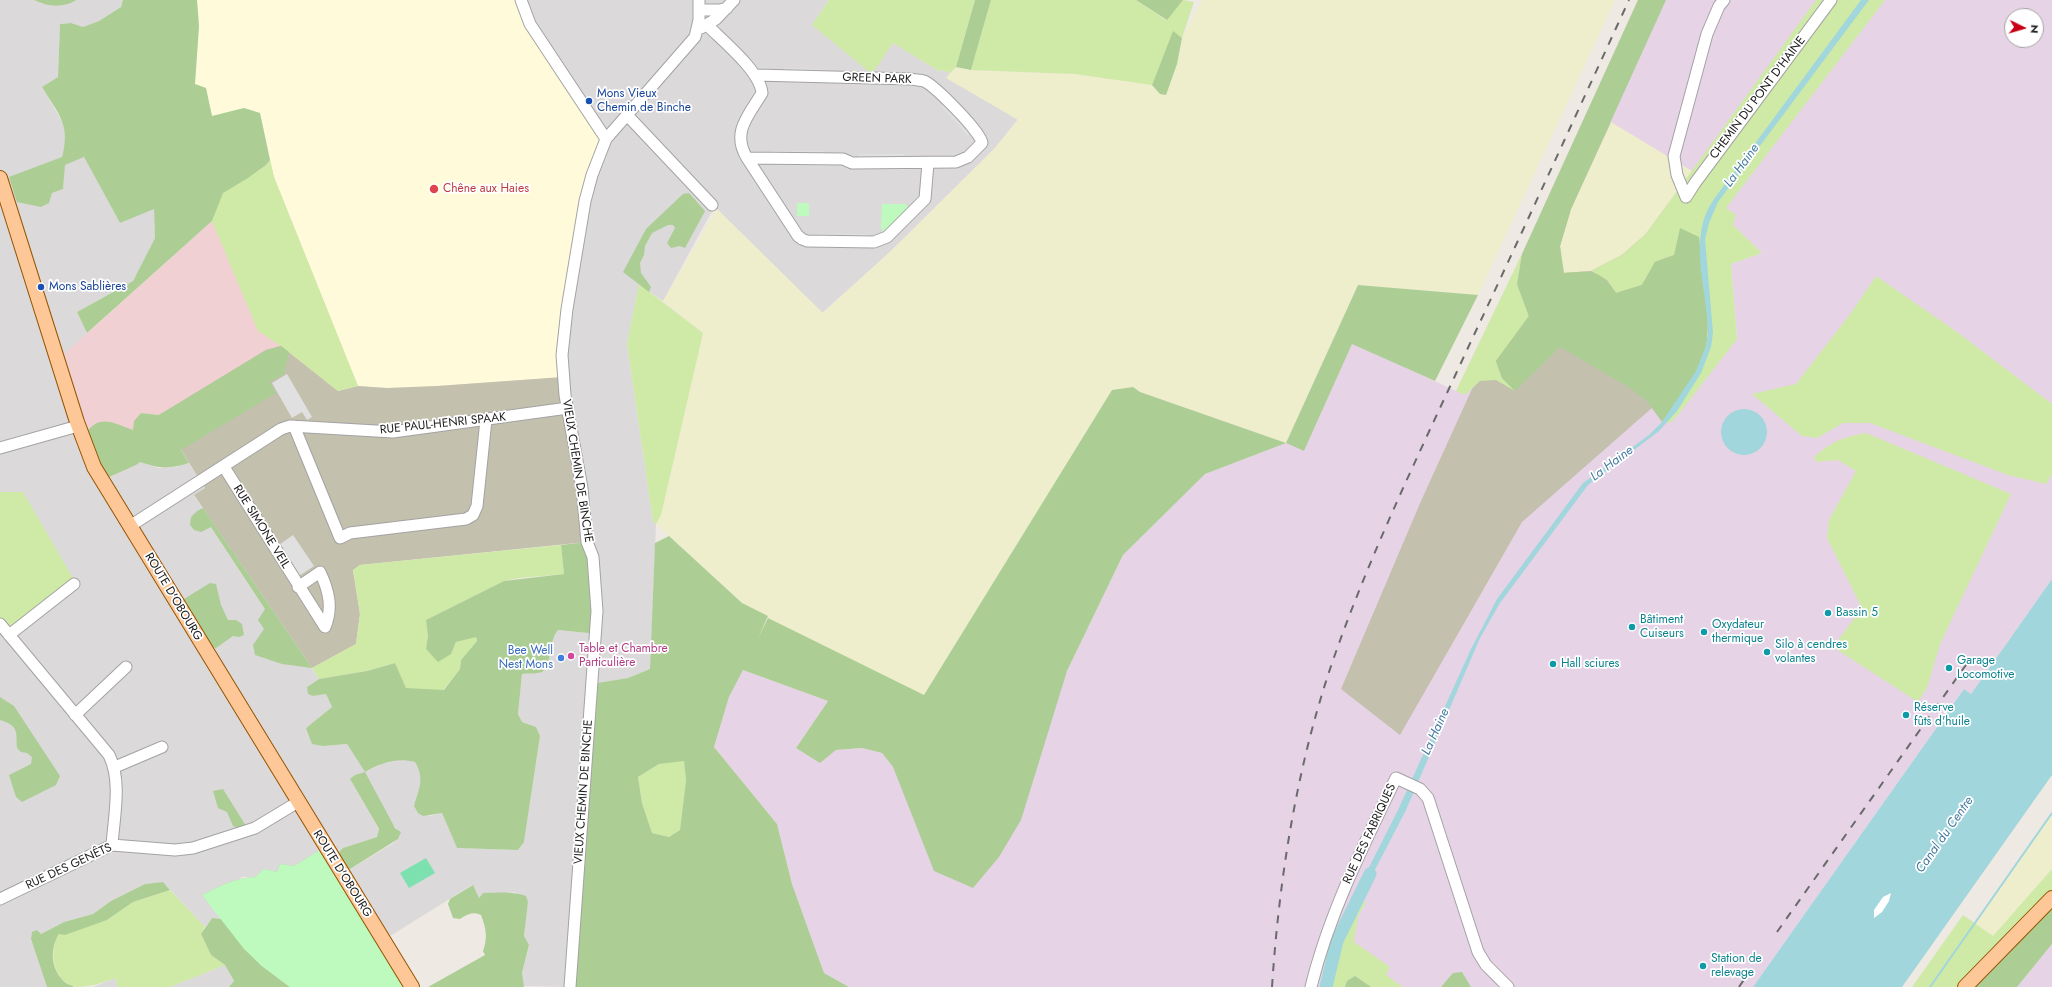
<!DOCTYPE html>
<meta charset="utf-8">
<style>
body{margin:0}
#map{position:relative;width:2052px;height:987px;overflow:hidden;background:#eee9e2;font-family:Jost,sans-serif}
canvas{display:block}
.north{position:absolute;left:2004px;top:8px;width:40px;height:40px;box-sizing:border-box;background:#fff;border:1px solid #a4a4a4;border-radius:50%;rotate:95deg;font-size:11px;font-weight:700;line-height:16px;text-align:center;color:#1c1c1c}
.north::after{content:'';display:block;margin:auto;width:14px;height:18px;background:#c90015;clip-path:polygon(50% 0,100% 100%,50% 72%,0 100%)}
</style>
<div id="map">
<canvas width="2052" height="987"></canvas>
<div class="north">N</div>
</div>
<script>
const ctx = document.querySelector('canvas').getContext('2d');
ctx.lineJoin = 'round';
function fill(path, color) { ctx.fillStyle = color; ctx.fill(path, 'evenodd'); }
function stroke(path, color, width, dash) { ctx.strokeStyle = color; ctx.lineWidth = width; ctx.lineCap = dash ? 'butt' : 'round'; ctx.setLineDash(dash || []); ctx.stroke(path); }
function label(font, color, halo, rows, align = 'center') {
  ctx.font = font + ' Jost,sans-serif'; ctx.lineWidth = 3.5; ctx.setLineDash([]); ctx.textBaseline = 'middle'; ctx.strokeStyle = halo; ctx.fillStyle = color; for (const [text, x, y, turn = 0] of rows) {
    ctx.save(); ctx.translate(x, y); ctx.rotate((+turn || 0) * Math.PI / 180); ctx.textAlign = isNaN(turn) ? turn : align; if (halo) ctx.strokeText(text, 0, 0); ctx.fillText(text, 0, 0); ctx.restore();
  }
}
fill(new Path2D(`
 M 0,0 L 34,0 L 42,4 L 74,2 L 77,0 L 123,0 L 121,7 L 99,21 L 83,27 L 71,23 L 60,24 L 58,77 L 42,87 L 64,125 L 66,141 L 49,203 L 52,193 L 63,189 L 64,165 L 84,157 L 120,223 L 154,208 L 155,238 L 133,281 L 77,312 L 87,333 L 85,336 L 140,462 L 158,468 L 176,467 L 189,463 L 205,488 L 194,496 L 319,679 L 307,687 L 313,696 L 326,694 L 332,707 L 306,728 L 323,746 L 347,744 L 365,772 L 382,764 L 403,759 L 415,762 L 421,772 L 421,783 L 414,806 L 429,816 L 442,813 L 457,848 L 518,850 L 524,842 L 540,736 L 536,727 L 522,722 L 518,714 L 522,674 L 542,672 L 548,665 L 552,636 L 558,630 L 588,633 L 587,542 L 521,0 L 829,0 L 812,25 L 872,73 L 893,43 L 939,71 L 942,70 L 950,73 L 947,78 L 1018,119 L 995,148 L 892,250 L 822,313 L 717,209 L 711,213 L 663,301 L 639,285 L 627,344 L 653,521 L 656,524 L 650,669 L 628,678 L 591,684 L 570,987 L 523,986 L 522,973 L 529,946 L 524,936 L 528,902 L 515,892 L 503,894 L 483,893 L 479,898 L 472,885 L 382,941 L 342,874 L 392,844 L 398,839 L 399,831 L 350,779 L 379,830 L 377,837 L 343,848 L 337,854 L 325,847 L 294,866 L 278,873 L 264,869 L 255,877 L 242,877 L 211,907 L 222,919 L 212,918 L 205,927 L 163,882 L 145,884 L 111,901 L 93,914 L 64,922 L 31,939 L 47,987 L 0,987 ZM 699,10 L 714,10 L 707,25 Z
 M 225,965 L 234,982 L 229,987 L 170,987 Z
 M 115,978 L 118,987 L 93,987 Z`), '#dbd9d9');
fill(new Path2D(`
 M 270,160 L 274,177 L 358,386 L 241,366 L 159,415 L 141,413 L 136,465 L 109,477 L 94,456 L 62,356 L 212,221 Z`), '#f0d0d2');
fill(new Path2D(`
 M 1638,0 L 2052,0 L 2052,579 L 1971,694 L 1964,689 L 1753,987 L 849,987 L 824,973 L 792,884 L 777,824 L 714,747 L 729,697 L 743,670 L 828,701 L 796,748 L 820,762 L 836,750 L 862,748 L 882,753 L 893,767 L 1067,671 L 1123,555 L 1204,474 L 1286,443 L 1304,451 L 1352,343 L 1456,391 L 1522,254 ZM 2012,16 L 2036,16 L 2036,40 L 2012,40 ZM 1733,225 L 1762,253 L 1731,264 L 1737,339 L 1646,400 Z
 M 2052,943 L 2052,987 L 2017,987 Z`), '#e7d3e6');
fill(new Path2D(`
 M 197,0 L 521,0 L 606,139 L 585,201 L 563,377 L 437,386 L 387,388 L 358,386 L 274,177 L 260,113 L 244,108 L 212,116 L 206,88 L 195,84 L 199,26 Z`), '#fffbda');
fill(new Path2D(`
 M 1600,108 L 1669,203 L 1670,392 L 1522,522 L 1400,735 L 1341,689 L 1421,501 Z
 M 281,346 L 338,391 L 358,386 L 387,388 L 437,386 L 563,377 L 587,542 L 360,565 L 353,570 L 360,614 L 356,644 L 312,668 L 194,495 L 205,488 L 159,415 L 266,350 Z`), '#c3c0ad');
fill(new Path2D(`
 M 1202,0 L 1615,0 L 1478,295 L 1358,285 L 1286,443 L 1140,392 L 1133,387 L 1112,390 L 924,696 L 768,618 L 742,603 L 656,524 L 661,515 L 703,333 L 663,301 L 717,209 L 823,313 L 892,250 L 995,148 L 1018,120 L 946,78 L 956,67 L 971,70 L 1075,74 L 1152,85 L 1160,94 L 1177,64 L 1181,41 Z
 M 1611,122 L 1692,171 L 1646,234 L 1622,255 L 1591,271 L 1563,273 L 1560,246 L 1571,209 Z
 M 2052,813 L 2052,869 L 1993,936 L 1975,923 Z`), '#eeedcc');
fill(new Path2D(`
 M 829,0 L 975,0 L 956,67 L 950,73 L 942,70 L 939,71 L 893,43 L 872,74 L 812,25 Z
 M 991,0 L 1136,0 L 1166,20 L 1183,0 L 1194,2 L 1182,38 L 1173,32 L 1152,85 L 1075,74 L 971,70 Z
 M 1816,0 L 1885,0 L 1726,208 L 1736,215 L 1733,225 L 1762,253 L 1731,264 L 1737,339 L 1678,415 L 1670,423 L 1662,422 L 1677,402 L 1701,361 L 1708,334 L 1674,255 L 1655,262 L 1642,285 L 1616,293 L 1607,280 L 1591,271 L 1622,255 L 1646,234 Z
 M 270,160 L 274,177 L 358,386 L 338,391 L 281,346 L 258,331 L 212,221 C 215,213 218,197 224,192 C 238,180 258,175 270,160 Z
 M 1522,254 L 1517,284 L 1529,316 L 1496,361 L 1502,378 L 1515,391 L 1496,380 L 1480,381 L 1465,395 L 1456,391 Z
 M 1876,276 L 1957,332 L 2052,404 L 2052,474 L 2046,484 L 2008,475 L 1870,423 L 1843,423 L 1817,438 L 1802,436 L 1752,394 L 1796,384 L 1851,313 Z
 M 639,284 L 703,333 L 661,515 L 656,524 L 653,521 L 627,344 Z
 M 1866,433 L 2011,494 L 1940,644 L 1927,688 L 1918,702 L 1833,647 L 1862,608 L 1827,538 L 1829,520 L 1856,471 L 1838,460 L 1816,462 L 1814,457 C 1832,441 1844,437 1866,433 Z
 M 0,492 L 23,492 L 73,578 L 9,635 L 0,624 Z
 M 561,545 L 564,574 L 519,578 L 504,581 L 426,620 L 428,636 L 426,649 L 451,654 L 456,642 L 476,636 L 477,641 L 461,660 L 460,669 L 441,693 L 406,688 L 394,663 L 367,671 L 319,679 L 312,668 L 356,644 L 360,614 L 353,570 L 360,565 Z
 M 684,760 L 686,780 L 680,830 L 669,837 L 652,833 L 642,803 L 638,777 L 659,764 Z
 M 2052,869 L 2052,891 L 2001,941 L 1965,987 L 1912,987 L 1963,915 L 1993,936 Z
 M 170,890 L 205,927 L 201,934 L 211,955 L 225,965 L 170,987 L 118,987 L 115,978 C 103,983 90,987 76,987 C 53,982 48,952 59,934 L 107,920 L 133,902 Z
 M 1354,896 L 1366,903 L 1358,916 L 1354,942 L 1390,967 L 1386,975 L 1403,987 L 1371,987 L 1355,976 L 1347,981 L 1345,987 L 1320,987 L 1330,944 Z`), '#cfeaa6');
fill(new Path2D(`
 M 34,0 L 77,0 C 63,8 48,7 34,0 Z
 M 123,0 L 197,0 L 199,26 L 195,84 L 206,88 L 212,116 L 244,108 L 260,113 L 270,160 L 266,165 L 248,178 L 223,193 L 212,221 L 87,333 L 77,312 L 133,281 L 155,238 L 154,209 L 120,223 L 84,157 L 65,165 L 63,189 L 52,193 L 49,203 L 41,207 L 17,202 L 9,177 L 62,157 C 71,124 58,114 42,87 L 58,77 L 60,24 L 71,23 L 83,27 L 99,21 L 121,7 Z
 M 975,0 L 991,0 L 971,70 L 956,67 Z
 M 1136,0 L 1183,0 L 1167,20 Z
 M 1638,0 L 1666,0 L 1571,209 L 1560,246 L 1564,273 C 1592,271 1598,268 1616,293 L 1642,285 L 1655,262 L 1674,255 L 1680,228 L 1699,237 C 1702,266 1712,319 1706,346 C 1700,374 1679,399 1662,422 L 1646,400 L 1627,386 L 1560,347 L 1515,391 L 1502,378 L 1496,361 L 1529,316 L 1517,284 L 1522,254 Z
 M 1173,31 L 1182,38 L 1177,64 L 1166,95 L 1160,94 L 1152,85 Z
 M 689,193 L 705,211 L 685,248 L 680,246 L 671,248 L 667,243 L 675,228 L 673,225 L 668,225 L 652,233 L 645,246 L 644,255 L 640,263 L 641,273 L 651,287 L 649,292 L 623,272 L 646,229 L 683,194 Z
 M 1358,285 L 1478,295 L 1435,381 L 1352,344 L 1304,451 L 1286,443 L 1205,474 L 1123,555 L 1067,671 L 1021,820 L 999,857 L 973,888 L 934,871 L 893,767 L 882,753 L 862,748 L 836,750 L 820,763 L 796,748 L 828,701 L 743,670 L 729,697 L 714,747 L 777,824 L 792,884 L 824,973 L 849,987 L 570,987 L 591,684 L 628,678 L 650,669 L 655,543 L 669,536 L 742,603 L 768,616 L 758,638 L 768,618 L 924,695 L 1112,390 L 1133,387 L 1140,392 L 1286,443 ZM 684,761 L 686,780 L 680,830 L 669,837 L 652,833 L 642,803 L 638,777 L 659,764 Z
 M 281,346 L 289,352 L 284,374 L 270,382 L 276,393 L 181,450 L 189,463 C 169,469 160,469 140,462 L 136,465 L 109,477 L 104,473 L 86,433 C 100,413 115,424 133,430 L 134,421 L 141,413 L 159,415 L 266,350 Z
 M 203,508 L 312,668 L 282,664 L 255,655 L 253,645 L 264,629 L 258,620 L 265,609 L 211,527 L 201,532 L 194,530 L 190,525 L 191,517 L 197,511 Z
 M 587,542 L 595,630 L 588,633 L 558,630 C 548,641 552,667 542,672 C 537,674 528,673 522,674 L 518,714 L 522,722 L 536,727 L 540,736 L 524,842 L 518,850 L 457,848 L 442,813 L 423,816 L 418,813 L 414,806 C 419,788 425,779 415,762 C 397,757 381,763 365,772 L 395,828 L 401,832 L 398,839 L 342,874 L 245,949 L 262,966 L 290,987 L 229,987 L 234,981 L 225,965 L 211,955 L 201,934 L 212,918 L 222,919 L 202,895 C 220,886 235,878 255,877 L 264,869 L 277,872 L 280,864 L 294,866 L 325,847 L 337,854 L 343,848 L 377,837 L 379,829 L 350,779 L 355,775 L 365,772 L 347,744 L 323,746 L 312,744 L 306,728 L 332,707 L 326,694 L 313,696 L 308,694 L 307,687 L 319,679 L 367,671 L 395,663 L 406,688 L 444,690 L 460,669 L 461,660 L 477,641 L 476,637 L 456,642 L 451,654 L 438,662 L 426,649 L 428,636 L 426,620 L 504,581 L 564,574 L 561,545 Z
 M 210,583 L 216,584 L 221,605 L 228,620 L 236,620 L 242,624 L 244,635 L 239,637 L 233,636 L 216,648 L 211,647 L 183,605 L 184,599 Z
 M 0,697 L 14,706 L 60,776 L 56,785 L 22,802 L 16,797 L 9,775 L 31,764 L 32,757 L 27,753 L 21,752 L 17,748 C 16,731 19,726 0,720 Z
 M 223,789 L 246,826 L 238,828 L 233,826 L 227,812 L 218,808 L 213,791 Z
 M 163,882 L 170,890 L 133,902 L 107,920 L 65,935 L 59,934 C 49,950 51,971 66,983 C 69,985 72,985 74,987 L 47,987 L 31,939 L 32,932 L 37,930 L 41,934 L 64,922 L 93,914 L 111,901 L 145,884 Z
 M 473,885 L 479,898 L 483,893 C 497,893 513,891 526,896 L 528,902 L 524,936 L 529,945 L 522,973 L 524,987 L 428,987 L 485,955 L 483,951 C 488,938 486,928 481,915 C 473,911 467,914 460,919 L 453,918 L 448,904 L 450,899 Z
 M 2052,898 L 2052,944 L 2017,987 L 1965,987 Z
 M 1462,972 L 1471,987 L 1441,987 L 1453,973 Z
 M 1355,976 L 1371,987 L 1345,987 L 1347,981 Z`), '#acce95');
fill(new Path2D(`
 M 797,203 L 809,203 L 809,216 L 797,216 Z
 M 882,204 L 906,204 L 910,211 L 887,237 L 881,228 Z
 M 325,847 L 412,987 L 290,987 L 262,966 L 244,949 L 202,895 C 220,886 235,878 255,877 L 264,869 L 277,872 L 280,864 L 294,866 Z`), '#befabd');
fill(new Path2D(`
 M 426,858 L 435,873 L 409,888 L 400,873 Z`), '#7de0af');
fill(new Path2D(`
 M 784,68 L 821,69 L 826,77 L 820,83 L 786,82 L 779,76 Z
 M 943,97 L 972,126 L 968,136 L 942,107 Z
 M 770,151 L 826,151 L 820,158 L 834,159 L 829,166 L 785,165 L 780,158 L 765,158 Z
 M 859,154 L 903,154 L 910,163 L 901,163 L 906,170 L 859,169 L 855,163 Z
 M 820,234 L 867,234 L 874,242 L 867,248 L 819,248 L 814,241 Z
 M 287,374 L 312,417 L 307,420 L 302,412 L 292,418 L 272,383 Z
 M 293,535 L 314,566 L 299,576 L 279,545 Z`), '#e0e0e0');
fill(new Path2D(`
 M 1861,0 L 1869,0 L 1718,202 L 1709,223 L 1705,239 L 1713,333 L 1711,347 L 1701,373 L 1677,411 L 1659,431 L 1588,485 L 1500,603 L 1480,638 L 1406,810 L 1364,891 L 1359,887 L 1398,810 L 1471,649 L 1497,599 L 1583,483 L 1649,435 L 1662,422 L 1696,371 L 1706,346 L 1708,334 C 1708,290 1686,238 1714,199 Z
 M1721 432a23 23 0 1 1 46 0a23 23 0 1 1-46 0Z
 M 2052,579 L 2052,775 L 1902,987 L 1753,987 L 1964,689 L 1971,694 Z`), '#a1d6dd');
fill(new Path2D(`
 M 1891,893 L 1889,901 L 1882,912 L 1874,918 L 1874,910 L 1883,897 Z`), '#fff');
stroke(new Path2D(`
 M 1930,987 L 2052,813`), '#a1d6dd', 2);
stroke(new Path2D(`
 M 1326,987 L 1337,941 L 1370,874`), '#a1d6dd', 13);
const minor = new Path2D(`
 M 521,0 L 530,24 L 606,139
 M 699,10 L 720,10 L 727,8
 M 707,25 C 723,41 760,71 762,93 C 749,115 731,132 747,158 L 843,159 L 852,163 L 956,162 L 968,157 L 982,143 C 981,132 935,86 924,81 C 920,80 915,80 911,79 L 755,75
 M 701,28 L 716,19 L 734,0
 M 627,115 L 712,205
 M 747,158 L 798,236 L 802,239 L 807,241 L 874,242 L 887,237 L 925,199 L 928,163
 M 1686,197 L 1695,183 L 1831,0
 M 1686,197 L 1677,175 L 1674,156 L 1707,34 L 1719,6 L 1724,0
 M 294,426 L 340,538 L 350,533 L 466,519 L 473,515 L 477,506 L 486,420
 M 0,448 L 78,426
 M 224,467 L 325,627 C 333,608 329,591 320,572 L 298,587
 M 130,526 L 281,429 L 290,426 L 393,432 L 568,408
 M 0,624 L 109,755 C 122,781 114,816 112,845
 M 9,635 L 74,584
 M 75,715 L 126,667
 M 115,767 L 162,747
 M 0,899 L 112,845 L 175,850 L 193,848 L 255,828 L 298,802
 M 570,987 L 597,611 L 593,557 L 587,542 L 582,488 L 565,395 L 562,355 L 567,309 L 585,201 L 592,175 L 606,139 L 695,37 L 699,20 L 699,0
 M 1311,987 C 1329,914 1363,846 1396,778 L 1420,789 L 1428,798 L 1478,952 L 1486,965 L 1508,987`);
const major = new Path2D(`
 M 0,178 L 77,422 L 94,467 L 412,987
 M 1965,987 L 2052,898`);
stroke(minor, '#a3a3a3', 13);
stroke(major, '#955400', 16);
stroke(minor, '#fff', 11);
stroke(major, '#fec797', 14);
stroke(new Path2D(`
 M 1777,932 L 1968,662
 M 1272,987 C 1279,880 1296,771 1330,669 C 1367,560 1418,456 1466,352 C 1521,235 1575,117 1629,0
 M 1739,987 L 1751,969`), '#6a6a6a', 2, [8, 8]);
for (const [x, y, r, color] of [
 [589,101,4,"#1a4fb4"],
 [434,189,5,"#e0444e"],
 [41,287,4,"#1a4fb4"],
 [1828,613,4,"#0f9aa8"],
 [1632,627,4,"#0f9aa8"],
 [1704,632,4,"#0f9aa8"],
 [1767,652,4,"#0f9aa8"],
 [571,656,4,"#d1479c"],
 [561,658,4,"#3f7fe0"],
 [1553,664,4,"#0f9aa8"],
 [1949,668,4,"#0f9aa8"],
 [1906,715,4,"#0f9aa8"],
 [1703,966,4,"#0f9aa8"]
]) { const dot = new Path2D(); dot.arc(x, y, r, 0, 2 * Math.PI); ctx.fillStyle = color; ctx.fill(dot); stroke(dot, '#fff', 1.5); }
label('12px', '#1c1c1c', '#fff', [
 ["GREEN PARK",877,79,2],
 ["CHEMIN DU PONT D'HAINE",1758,98,-53],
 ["RUE PAUL-HENRI SPAAK",443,424,-6],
 ["VIEUX CHEMIN DE BINCHE",577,471,81],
 ["RUE SIMONE VEIL",261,527,58],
 ["ROUTE D'OBOURG",173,597,59],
 ["VIEUX CHEMIN DE BINCHE",584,792,-86],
 ["RUE DES FABRIQUES",1370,834,-65],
 ["RUE DES GENÊTS",69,867,-25],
 ["ROUTE D'OBOURG",342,874,58]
]);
label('12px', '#164399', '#fff', [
 ["Mons Vieux",597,94],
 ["Chemin de Binche",597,108],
 ["Mons Sablières",49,287]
], 'left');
label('12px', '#be3a42', '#fff', [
 ["Chêne aux Haies",443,189]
], 'left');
label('12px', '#0d838f', '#fff', [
 ["Bassin 5",1836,613],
 ["Bâtiment",1640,620],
 ["Cuiseurs",1640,634],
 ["Oxydateur",1712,625],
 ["thermique",1712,639],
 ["Silo à cendres",1775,645],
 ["volantes",1775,659],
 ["Garage",1957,661],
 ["Locomotive",1957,675],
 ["Hall sciures",1561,664],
 ["Réserve",1914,708],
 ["fûts d'huile",1914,722],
 ["Station de",1711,959],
 ["relevage",1711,973]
], 'left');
label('12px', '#b23c85', '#fff', [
 ["Table et Chambre",579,649],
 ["Particulière",579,663]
], 'left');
label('12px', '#366cbe', '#fff', [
 ["Bee Well",553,651],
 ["Nest Mons",553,665]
], 'right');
label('italic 13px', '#42799e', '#fff', [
 ["La Haine",1742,166,-54],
 ["La Haine",1612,464,-37],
 ["La Haine",1436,732,-66],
 ["Canal du Centre",1945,835,-55]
]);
</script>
